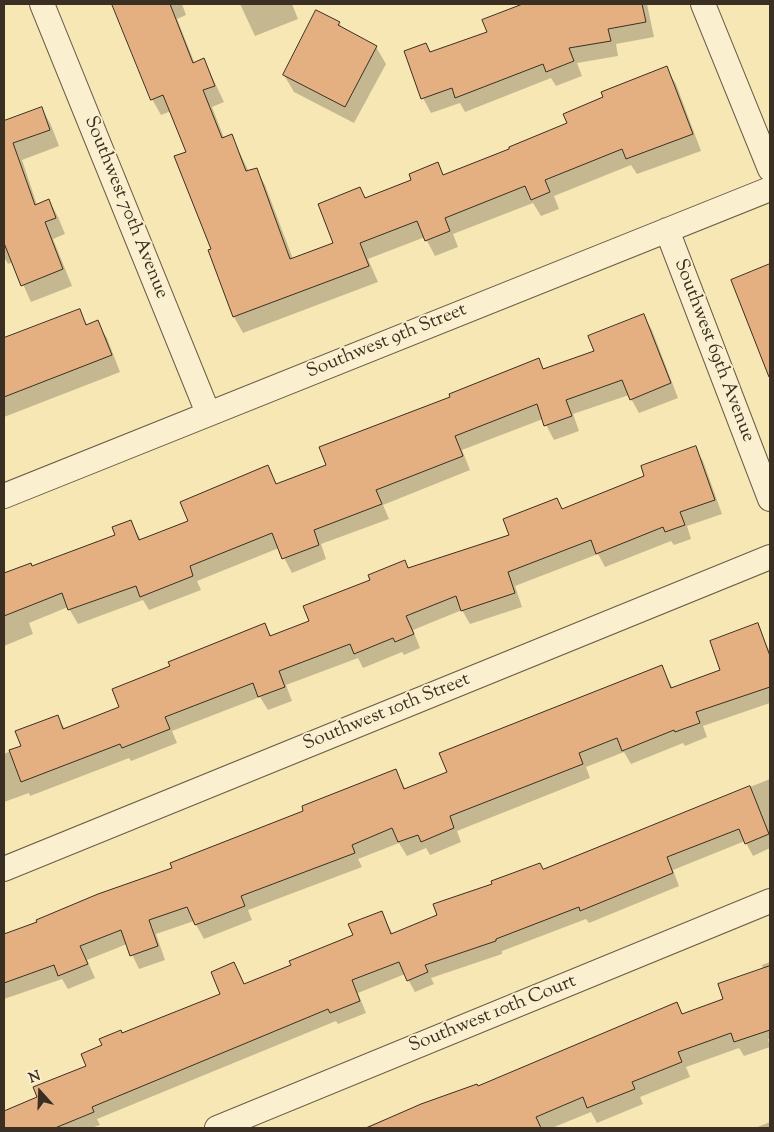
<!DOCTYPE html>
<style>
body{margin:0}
#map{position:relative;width:774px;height:1132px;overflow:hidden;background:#f7e7b4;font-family:"Sorts Mill Goudy",serif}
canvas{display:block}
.frame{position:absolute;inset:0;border:5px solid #3b2e23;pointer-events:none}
.north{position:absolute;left:15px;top:1067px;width:50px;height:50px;-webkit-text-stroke:4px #faefce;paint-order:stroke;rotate:340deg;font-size:14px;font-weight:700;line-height:20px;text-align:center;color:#3b2e23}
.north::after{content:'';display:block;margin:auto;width:18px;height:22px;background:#3b2e23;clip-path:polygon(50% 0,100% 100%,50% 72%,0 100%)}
</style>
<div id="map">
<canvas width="774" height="1132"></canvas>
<div class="frame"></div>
<div class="north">N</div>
</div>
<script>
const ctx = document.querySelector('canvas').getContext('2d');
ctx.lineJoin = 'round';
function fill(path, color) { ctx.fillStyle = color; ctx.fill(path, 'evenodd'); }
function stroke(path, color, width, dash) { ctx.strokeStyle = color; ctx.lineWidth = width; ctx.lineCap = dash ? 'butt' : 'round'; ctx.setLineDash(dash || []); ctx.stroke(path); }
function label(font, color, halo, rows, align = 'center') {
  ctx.font = font + ' "Sorts Mill Goudy",serif'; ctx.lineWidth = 4; ctx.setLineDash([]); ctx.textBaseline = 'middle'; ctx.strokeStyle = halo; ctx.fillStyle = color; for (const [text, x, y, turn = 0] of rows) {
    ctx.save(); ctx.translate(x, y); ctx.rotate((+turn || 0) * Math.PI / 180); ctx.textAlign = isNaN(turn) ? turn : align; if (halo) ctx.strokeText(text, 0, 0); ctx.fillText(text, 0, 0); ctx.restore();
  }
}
fill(new Path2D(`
 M 115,4 L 182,4 L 186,15 L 177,19 L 195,64 L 204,60 L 224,102 L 212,107 L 224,138 L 231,135 L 249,172 L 256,169 L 265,185 L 293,259 L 334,244 L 360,189 L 366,199 L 413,181 L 437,164 L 444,176 L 511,149 L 568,124 L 666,68 L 676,84 L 701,151 L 637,174 L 631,165 L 554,196 L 559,209 L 541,216 L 533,203 L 453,234 L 458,247 L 435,256 L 425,237 L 368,259 L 378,282 L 243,333 L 234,317 L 210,251 L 212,250 L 187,152 L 171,111 L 161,115 L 152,99 Z
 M 240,4 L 292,4 L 298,19 L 255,36 Z
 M 527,4 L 647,4 L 654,37 L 616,44 L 618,56 L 577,63 L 582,76 L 556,86 L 551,78 L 465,112 L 460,103 L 431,113 L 423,98 L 426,44 L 431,53 L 488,33 L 484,20 Z
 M 339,23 L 343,29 L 376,47 L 386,64 L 354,123 L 294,92 L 284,75 Z
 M 42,109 L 51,125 L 59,146 L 22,160 L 37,205 L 49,200 L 58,217 L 65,234 L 53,239 L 72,286 L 31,302 L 13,262 L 8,264 L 4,257 L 4,118 L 5,122 Z
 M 770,265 L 770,358 L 766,360 L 732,280 Z
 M 79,311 L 88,326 L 97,322 L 107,338 L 120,372 L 4,417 L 4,356 L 36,344 Z
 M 644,316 L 652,330 L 678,398 L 639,413 L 629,395 L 573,414 L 579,431 L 554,440 L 543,419 L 462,450 L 470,470 L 383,505 L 389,519 L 321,544 L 326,559 L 292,573 L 279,548 L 197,581 L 201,590 L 149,610 L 143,600 L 78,624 L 68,607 L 29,623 L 33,634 L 4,646 L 4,575 L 30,564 L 32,568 L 117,535 L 131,522 L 141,540 L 189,521 L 268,467 L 277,485 L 327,466 L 452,398 L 539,360 L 544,370 L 595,352 Z
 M 695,448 L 703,461 L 722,514 L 687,526 L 691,539 L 674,545 L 671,541 L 605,567 L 598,554 L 515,586 L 522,607 L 470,624 L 462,610 L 413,630 L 420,648 L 404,655 L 402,652 L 363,668 L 358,658 L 286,685 L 292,701 L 268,710 L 260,697 L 172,731 L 177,743 L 131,761 L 129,758 L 30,796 L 29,793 L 4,802 L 4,754 L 22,746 L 57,716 L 65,729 L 121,708 L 172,667 L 265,625 L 272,637 L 311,622 L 371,580 L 404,562 L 409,569 L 511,535 L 557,499 L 563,510 L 646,476 Z
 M 757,625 L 770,652 L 770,703 L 703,726 L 707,737 L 685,746 L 683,743 L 631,764 L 624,752 L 586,767 L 590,778 L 457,831 L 461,842 L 430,855 L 426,848 L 407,856 L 399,843 L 358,859 L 362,867 L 248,910 L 252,920 L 204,939 L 194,921 L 156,934 L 165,960 L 139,969 L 127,944 L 87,960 L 95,978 L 68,989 L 62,979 L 4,999 L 4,935 L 174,869 L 396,771 L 406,790 L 449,773 L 662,667 L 673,689 L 722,670 Z
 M 770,779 L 770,848 L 753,856 L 745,841 L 673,870 L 679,886 L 589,923 L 586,919 L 502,951 L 502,954 L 431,978 L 434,984 L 415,992 L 405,974 L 358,993 L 366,1013 L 338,1024 L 336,1021 L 97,1119 L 100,1125 L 91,1128 L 4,1128 L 4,1112 L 39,1098 L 88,1067 L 103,1046 L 122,1034 L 222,995 L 234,964 L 245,985 L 354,936 L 382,912 L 393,935 L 543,870 Z
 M 770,962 L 770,1039 L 768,1039 L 770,1047 L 744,1056 L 739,1048 L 686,1067 L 690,1077 L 640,1097 L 643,1104 L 597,1123 L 591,1112 L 552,1128 L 364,1128 L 421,1105 L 478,1088 L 677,1004 L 683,1015 L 725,1000 L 763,969 L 762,965 Z
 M 770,1122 L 770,1128 L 755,1128 Z`), '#0003');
const building = new Path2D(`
 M 112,4 L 170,4 L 193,63 L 204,58 L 215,86 L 203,90 L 222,138 L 232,134 L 246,171 L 257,168 L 290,259 L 333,243 L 318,204 L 360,187 L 365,198 L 411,180 L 409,174 L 438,162 L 443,175 L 509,149 L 509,147 L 567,123 L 563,114 L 603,97 L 601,92 L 667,66 L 693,134 L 626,159 L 622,149 L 545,180 L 550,192 L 531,200 L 525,186 L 445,218 L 450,231 L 425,241 L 417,221 L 360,243 L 369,266 L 233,317 L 208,250 L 211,249 L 174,156 L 186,152 L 163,95 L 151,100 Z
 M 523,4 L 642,4 L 646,22 L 608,29 L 611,41 L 569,48 L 574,61 L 546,72 L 543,64 L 455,98 L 452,88 L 421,99 L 404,51 L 426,43 L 430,52 L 487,32 L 482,20 Z
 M 316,10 L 340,22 L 338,25 L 377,46 L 345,107 L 283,75 Z
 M 42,107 L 50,130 L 13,143 L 35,205 L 49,199 L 56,218 L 45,222 L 63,269 L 21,286 L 4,243 L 4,121 Z
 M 770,264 L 770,377 L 769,377 L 731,280 Z
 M 80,309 L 86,325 L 98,320 L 112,355 L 4,397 L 4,338 Z
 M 644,314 L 671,383 L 630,400 L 622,380 L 566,400 L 572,416 L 544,426 L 537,404 L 455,436 L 463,456 L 376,490 L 382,504 L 314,530 L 319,545 L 282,559 L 272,533 L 190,566 L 193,576 L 140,597 L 136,586 L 68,610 L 62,593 L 4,616 L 4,573 L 31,563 L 32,566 L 115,535 L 112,527 L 131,520 L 139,540 L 188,521 L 180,502 L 268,465 L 276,484 L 326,465 L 319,447 L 450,397 L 449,394 L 539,358 L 543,369 L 594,351 L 588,336 Z
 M 696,446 L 715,500 L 680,512 L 685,525 L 665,532 L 663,527 L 596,554 L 591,540 L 508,572 L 515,593 L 461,611 L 456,596 L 406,616 L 414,634 L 395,642 L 393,638 L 354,654 L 350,644 L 279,671 L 285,687 L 258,697 L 253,683 L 165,717 L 170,729 L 122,748 L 120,744 L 21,782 L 9,750 L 21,746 L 15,731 L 58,715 L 63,729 L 119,707 L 112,689 L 170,666 L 168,662 L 265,623 L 270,636 L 309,621 L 303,606 L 370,580 L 368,575 L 405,560 L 408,568 L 509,535 L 503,519 L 557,498 L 562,509 L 644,476 L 641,466 Z
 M 758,623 L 770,656 L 770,687 L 696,712 L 700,723 L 675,732 L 674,730 L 622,751 L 617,738 L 579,753 L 583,764 L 450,816 L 454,828 L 421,842 L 418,835 L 398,842 L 392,828 L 352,845 L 355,853 L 241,896 L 245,906 L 195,925 L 187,907 L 149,920 L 158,946 L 130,956 L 121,930 L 80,946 L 88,964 L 58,976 L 54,965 L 4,983 L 4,934 L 37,922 L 36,920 L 98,894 L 172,868 L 170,863 L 303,811 L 302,806 L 396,769 L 404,789 L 447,772 L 439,753 L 662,665 L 671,688 L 720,670 L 710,641 Z
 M 750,786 L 769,834 L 745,844 L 739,829 L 667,857 L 673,873 L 580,911 L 579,907 L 496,939 L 496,941 L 425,965 L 428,972 L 407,981 L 399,962 L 352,980 L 360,1001 L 330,1013 L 328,1009 L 227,1051 L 92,1107 L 94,1112 L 55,1128 L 4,1128 L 4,1111 L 37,1097 L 33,1087 L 86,1066 L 81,1054 L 102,1045 L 99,1039 L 121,1030 L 122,1033 L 220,994 L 211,972 L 234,962 L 244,984 L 291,965 L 289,961 L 353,935 L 348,924 L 382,911 L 391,934 L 437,915 L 433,904 L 492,884 L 491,881 L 540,863 L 543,869 Z
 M 770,966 L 770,1030 L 734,1042 L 731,1033 L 678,1052 L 682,1062 L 632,1082 L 635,1089 L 587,1108 L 583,1097 L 536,1117 L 541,1128 L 366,1128 L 421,1104 L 477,1084 L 478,1086 L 677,1002 L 682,1014 L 723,999 L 718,984 Z`);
fill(building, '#e4b081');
stroke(building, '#3b2e23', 1);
const minor = new Path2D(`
 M 42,4 L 208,413
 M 703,4 L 770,169
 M 667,230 L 770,499
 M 4,496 L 770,189
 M 4,869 L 770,557
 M 217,1128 L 770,901`);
stroke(minor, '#6a5c47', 26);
stroke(minor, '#faefce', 24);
label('19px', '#3b2e23', '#faefce', [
 ["Southwest 70th Avenue",125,208,68],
 ["Southwest 9th Street",387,342,-22],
 ["Southwest 69th Avenue",713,351,69],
 ["Southwest 10th Street",387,713,-22],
 ["Southwest 10th Court",493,1015,-22]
]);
</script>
